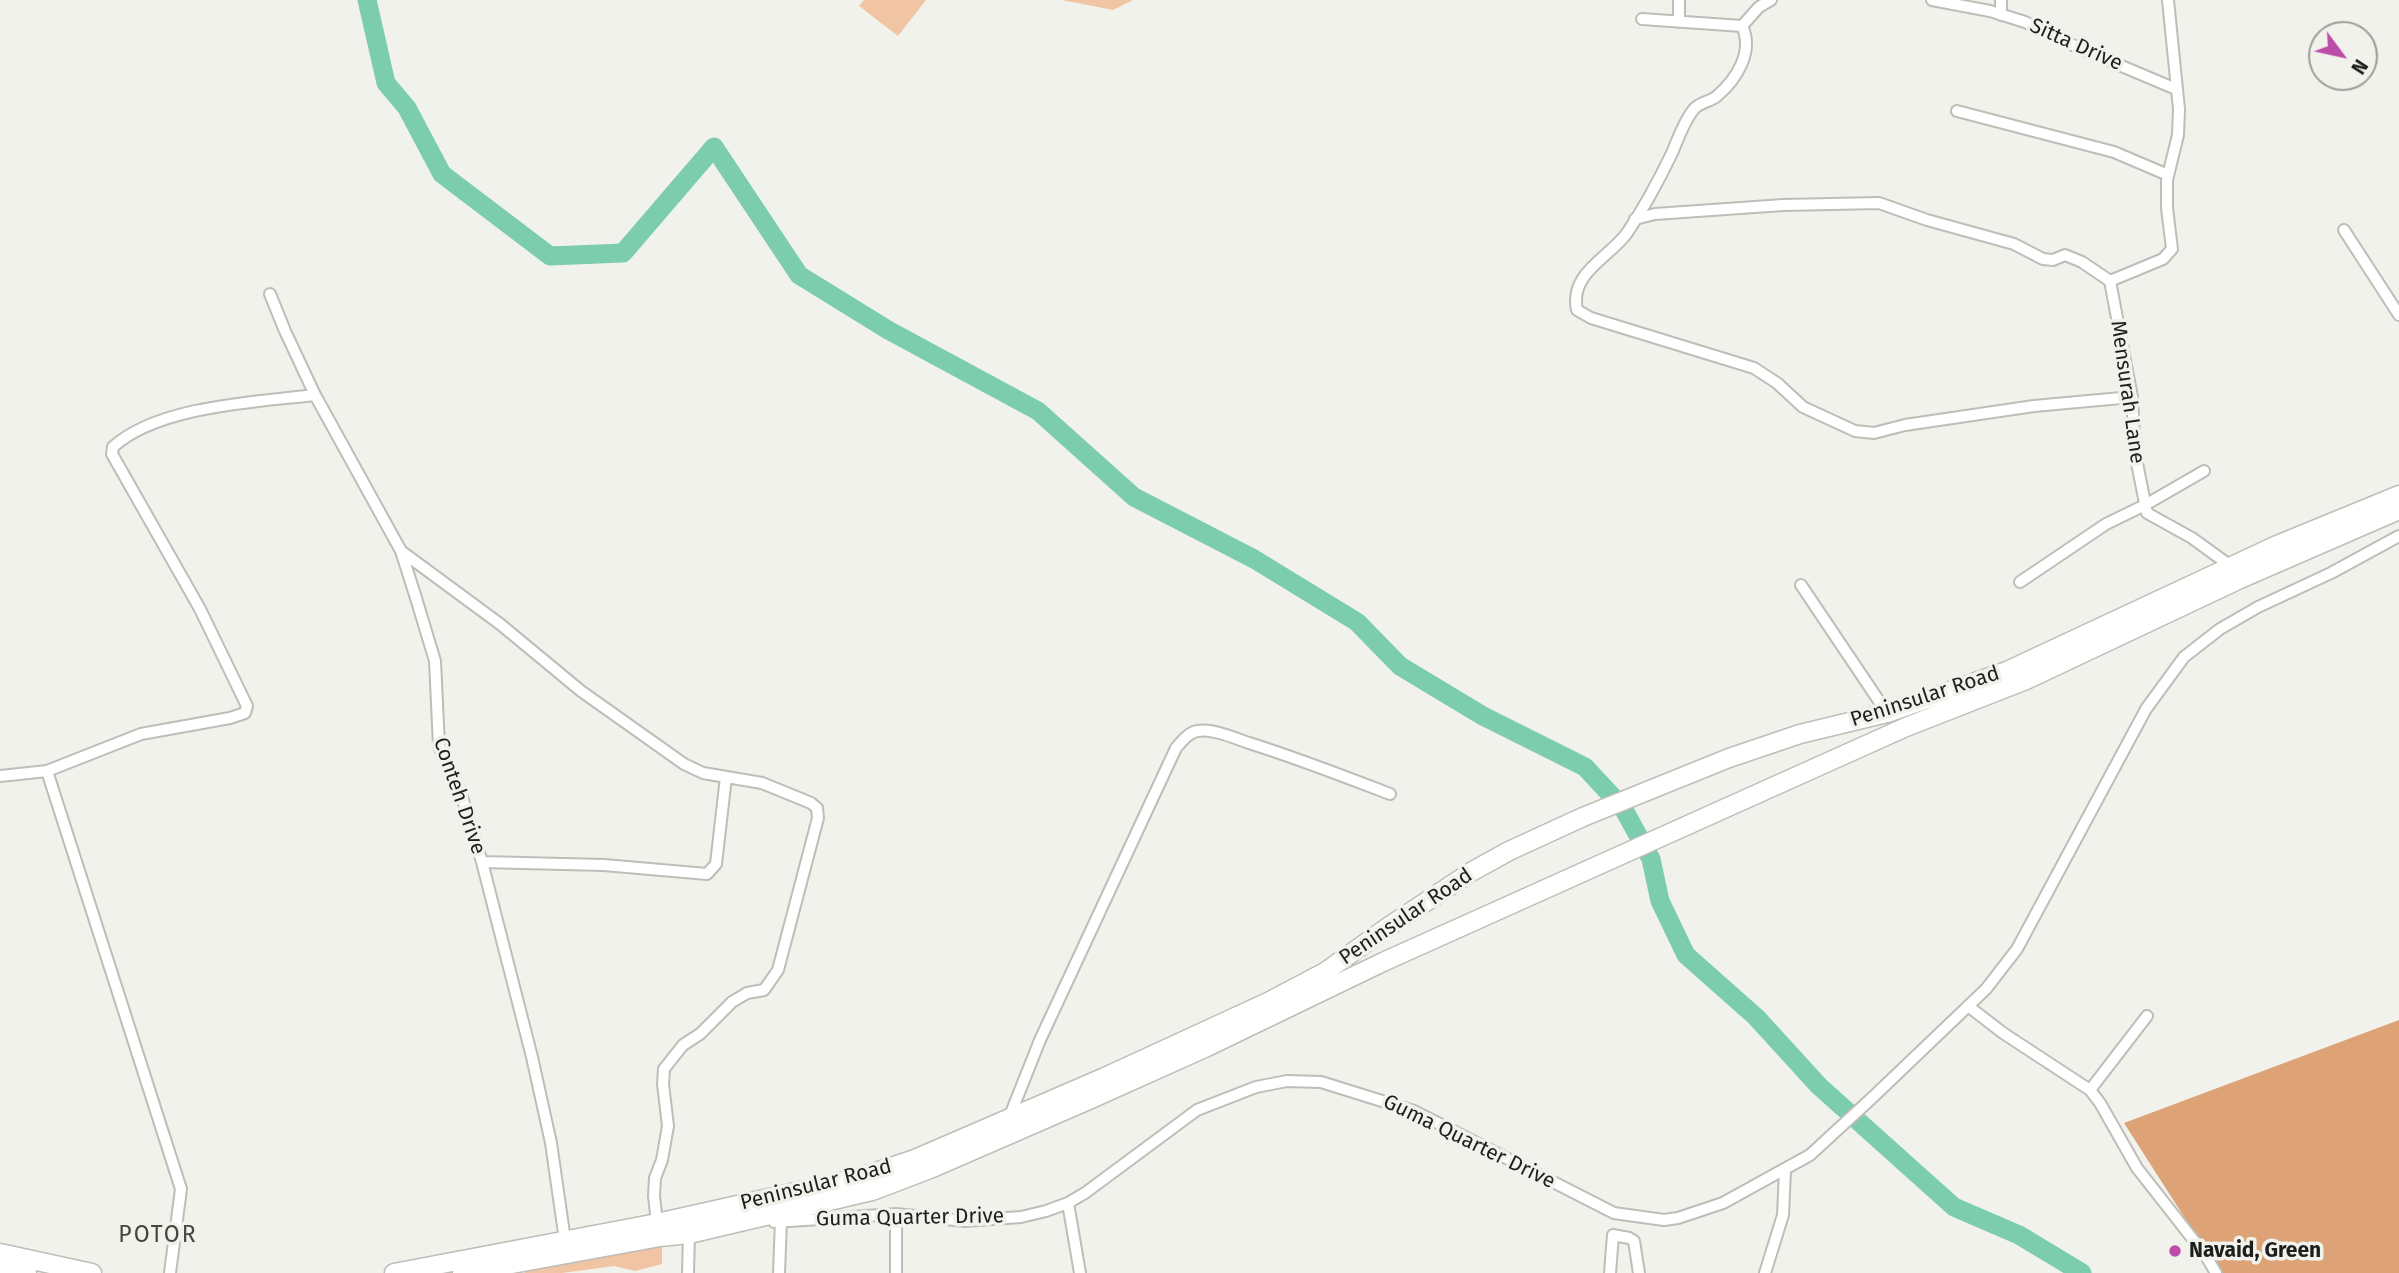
<!DOCTYPE html>
<style>
body{margin:0}
#map{position:relative;width:2399px;height:1273px;overflow:hidden;background:#f1f2eb;font-family:"Fira Sans",sans-serif}
canvas{display:block}
.north{position:absolute;left:2308px;top:21px;width:70px;height:70px;box-sizing:border-box;background:#f1f2eb;border:2px solid #9d9e98;border-radius:50%;rotate:123deg;font-size:19px;font-weight:700;line-height:28px;text-align:center;color:#1e1f1c}
.north::after{content:'';display:block;margin:auto;width:24px;height:32px;background:#bd4ca9;clip-path:polygon(50% 0,100% 100%,50% 72%,0 100%)}
</style>
<div id="map">
<canvas width="2399" height="1273"></canvas>
<div class="north">N</div>
</div>
<script>
const ctx = document.querySelector('canvas').getContext('2d');
ctx.lineJoin = 'round';
function fill(path, color) { ctx.fillStyle = color; ctx.fill(path, 'evenodd'); }
function stroke(path, color, width, dash) { ctx.strokeStyle = color; ctx.lineWidth = width; ctx.lineCap = dash ? 'butt' : 'round'; ctx.setLineDash(dash || []); ctx.stroke(path); }
function label(font, color, halo, rows, align = 'center') {
  ctx.font = font + ' "Fira Sans",sans-serif'; ctx.lineWidth = 7; ctx.setLineDash([]); ctx.textBaseline = 'middle'; ctx.strokeStyle = halo; ctx.fillStyle = color; for (const [text, x, y, turn = 0] of rows) {
    ctx.save(); ctx.translate(x, y); ctx.rotate((+turn || 0) * Math.PI / 180); ctx.textAlign = isNaN(turn) ? turn : align; if (halo) ctx.strokeText(text, 0, 0); ctx.fillText(text, 0, 0); ctx.restore();
  }
}
fill(new Path2D(`
 M 864,0 L 926,0 L 898,36 L 859,6 Z
 M 1062,0 L 1133,0 L 1113,10 Z
 M 662,1235 L 662,1264 L 635,1271 L 614,1266 L 562,1273 L 525,1273 L 524,1260 Z`), '#f1c4a3');
fill(new Path2D(`
 M 2399,1020 L 2399,1273 L 2220,1273 L 2124,1123 Z`), '#dda376');
stroke(new Path2D(`
 M 367,0 L 386,83 L 407,108 L 442,174 L 550,256 L 623,253 L 714,147 L 799,275 L 888,330 L 1038,411 L 1134,497 L 1254,559 L 1357,622 L 1400,666 L 1483,716 L 1585,767 L 1623,808 L 1651,859 L 1660,901 L 1686,955 L 1756,1017 L 1819,1086 L 1954,1207 L 2019,1235 L 2082,1273`), '#7ccdb0', 19);
const street = new Path2D(`
 M 1679,0 L 1679,22
 M 1932,0 L 1990,11 L 2025,22 L 2081,49 L 2176,89
 M 2001,0 L 2001,15
 M 1642,19 L 1742,26 C 1754,51 1737,79 1717,96 C 1710,102 1700,102 1694,109 C 1684,121 1678,139 1672,153 C 1659,180 1644,208 1627,233 C 1609,258 1569,273 1577,310 L 1591,318 L 1754,368 L 1777,383 L 1803,407 L 1855,431 L 1874,433 L 1905,425 L 2034,406 L 2132,397
 M 1742,26 L 1759,7 L 1771,0
 M 1957,111 L 2114,152 L 2168,175
 M 1635,219 L 1655,214 L 1783,205 L 1879,203 L 1927,220 L 2014,244 L 2043,259 L 2053,260 L 2065,255 L 2082,262 L 2110,281
 M 2344,230 L 2399,315
 M 2110,281 L 2132,397 L 2135,453 L 2147,513 L 2192,538 L 2232,567
 M 2110,281 L 2163,259 L 2172,249 L 2167,208 L 2167,180 L 2178,135 L 2179,109 L 2168,0
 M 270,294 L 285,331 L 315,395 L 401,551 L 416,598 L 435,661 L 439,746 L 462,797 L 482,862 L 532,1057 L 551,1143 L 565,1240
 M 401,551 L 500,624 L 581,691 L 684,764 L 703,773 L 762,783 L 811,803 L 817,808 L 818,818 L 778,970 L 764,990 L 747,993 L 732,1002 L 700,1034 L 683,1045 L 664,1069 L 663,1084 L 668,1126 L 662,1160 L 655,1178 L 654,1196 L 657,1223
 M 2020,582 L 2106,524 L 2145,505 L 2204,471
 M 1801,585 L 1887,713
 M 47,771 L 141,734 L 230,718 L 245,713 L 247,706 L 200,609 L 112,454 L 113,447 C 158,406 256,402 315,395
 M 0,776 L 47,771 L 181,1189 L 170,1273
 M 482,862 L 604,865 L 707,874 L 716,864 L 726,777
 M 1968,1006 L 2003,1033 L 2090,1090 L 2100,1103 L 2137,1168 L 2206,1256 L 2216,1273
 M 2090,1090 L 2147,1016
 M 1009,1118 L 1040,1040 L 1176,748 C 1182,741 1188,733 1197,731 C 1212,728 1234,738 1249,743 C 1297,758 1343,776 1390,794
 M 1068,1203 L 1080,1273
 M 774,1222 L 896,1214 L 965,1221 L 1021,1217 L 1046,1211 L 1068,1203 L 1085,1193 L 1197,1110 L 1256,1087 L 1287,1081 L 1321,1082 L 1414,1111 L 1614,1213 L 1664,1220 L 1678,1218 L 1723,1203 L 1810,1155 L 1873,1097 L 1986,989 L 2017,949 L 2146,709 L 2184,657 L 2220,629 L 2258,607 L 2331,573 L 2399,536
 M 688,1273 L 689,1234
 M 779,1273 L 781,1220
 M 896,1273 L 896,1214
 M 1610,1273 L 1613,1235 L 1629,1238 L 1634,1241 L 1639,1273
 M 1765,1273 L 1783,1215 L 1785,1170`);
const primary = new Path2D(`
 M 0,1253 L 92,1273
 M 0,1267 L 27,1273
 M 394,1273 L 657,1223 L 858,1178 L 915,1159 L 1105,1077 L 1268,1002 L 1325,972 L 1388,927 L 1471,872 L 1509,851 L 1583,817 L 1729,758 L 1800,734 L 1887,713 L 2007,671 L 2277,545 L 2399,495
 M 462,1273 L 660,1237 L 689,1234 L 872,1191 L 930,1169 L 1091,1099 L 1207,1047 L 1383,962 L 1906,727 L 2026,680 L 2240,579 L 2399,510`);
stroke(street, '#bdbeb8', 14);
stroke(primary, '#bdbeb8', 21);
stroke(street, '#fff', 10);
stroke(primary, '#fff', 18);
for (const [x, y, r, color] of [
 [2175,1251,7,"#bd4ca9"]
]) { const dot = new Path2D(); dot.arc(x, y, r, 0, 2 * Math.PI); ctx.fillStyle = color; ctx.fill(dot); stroke(dot, '#f1f2eb', 2.5); }
label('21px', '#1e1f1c', '#f1f2eb', [
 ["Sitta Drive",2076,45,24],
 ["Mensurah Lane",2127,392,82],
 ["Peninsular Road",1925,697,-18],
 ["Conteh Drive",459,796,71],
 ["Peninsular Road",1406,917,-34],
 ["Guma Quarter Drive",1469,1142,26],
 ["Peninsular Road",816,1185,-14],
 ["Guma Quarter Drive",910,1218,-1]
]);
label('bold 21px', '#1e1f1c', '#f1f2eb', [
 ["Navaid, Green",2189,1251]
], 'left');
ctx.letterSpacing = '2px';
label('23px', '#464641', '#f1f2eb', [
 ["POTOR",158,1236]
]);
ctx.letterSpacing = '0px';
</script>
